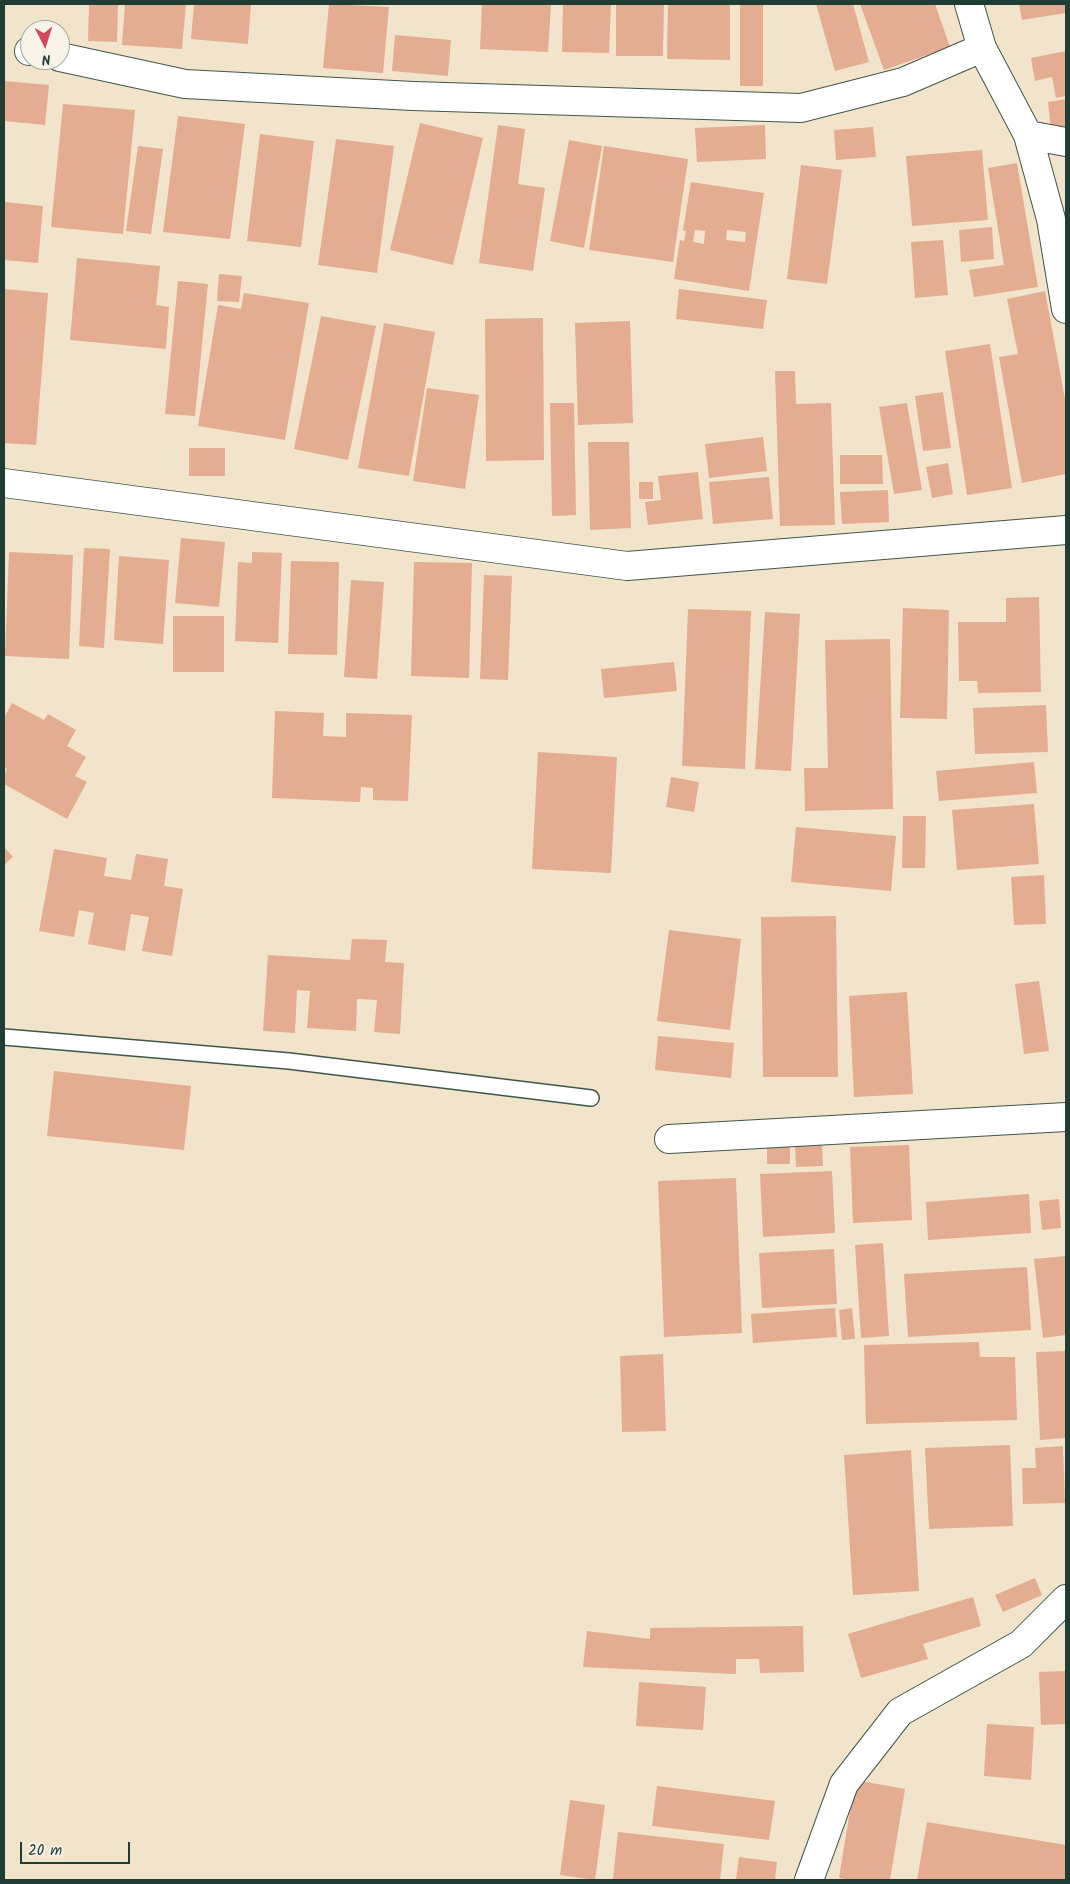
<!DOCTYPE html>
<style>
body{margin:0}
#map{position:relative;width:1070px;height:1884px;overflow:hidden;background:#f2e4ca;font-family:Kalam,sans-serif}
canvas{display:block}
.frame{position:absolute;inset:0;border:5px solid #1f3d34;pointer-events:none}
.north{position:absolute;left:20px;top:20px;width:50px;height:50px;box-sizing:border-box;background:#f7f3e8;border:1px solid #a1aaa0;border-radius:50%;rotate:175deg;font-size:14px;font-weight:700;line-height:20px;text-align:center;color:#1f3d34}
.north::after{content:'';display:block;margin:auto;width:18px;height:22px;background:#d1495b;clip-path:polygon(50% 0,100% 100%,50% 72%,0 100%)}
.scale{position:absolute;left:20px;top:1842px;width:110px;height:22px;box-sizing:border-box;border:2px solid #1f3d34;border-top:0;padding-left:6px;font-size:15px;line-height:18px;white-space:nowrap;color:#1f3d34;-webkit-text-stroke:4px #f7f3e8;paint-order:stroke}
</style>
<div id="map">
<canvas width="1070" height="1884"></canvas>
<div class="frame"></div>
<div class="north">N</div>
<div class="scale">20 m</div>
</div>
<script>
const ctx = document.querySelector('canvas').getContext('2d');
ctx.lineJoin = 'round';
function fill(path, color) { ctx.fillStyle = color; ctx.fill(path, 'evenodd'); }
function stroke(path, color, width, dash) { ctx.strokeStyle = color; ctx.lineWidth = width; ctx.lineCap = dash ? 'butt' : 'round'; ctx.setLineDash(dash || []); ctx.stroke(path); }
fill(new Path2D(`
 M 89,4 L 118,4 L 117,42 L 88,41 Z
 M 125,4 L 186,4 L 182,49 L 122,45 Z
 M 194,4 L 251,4 L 248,44 L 191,39 Z
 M 329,4 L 389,7 L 383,73 L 323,68 Z
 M 482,4 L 551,4 L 548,52 L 480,49 Z
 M 563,4 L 611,4 L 609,53 L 562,52 Z
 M 616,4 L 664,4 L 663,56 L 616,56 Z
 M 668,4 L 730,4 L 730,60 L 667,59 Z
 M 740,4 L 763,4 L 763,86 L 740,86 Z
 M 816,4 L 853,4 L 869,62 L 835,71 Z
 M 860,4 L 935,4 L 950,47 L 884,70 Z
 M 1019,4 L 1066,4 L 1066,13 L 1022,20 Z
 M 395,35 L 451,40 L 448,76 L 392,71 Z
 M 1066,51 L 1066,96 L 1056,98 L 1052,77 L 1035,81 L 1031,58 Z
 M 4,81 L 49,85 L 45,125 L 4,121 Z
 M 1066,99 L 1066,126 L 1051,128 L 1048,102 Z
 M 63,104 L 135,110 L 123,234 L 51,227 Z
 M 178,116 L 245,124 L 230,239 L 163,232 Z
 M 420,123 L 483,138 L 453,265 L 390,250 Z
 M 498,125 L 525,129 L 518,184 L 545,188 L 533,271 L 479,263 Z
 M 765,125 L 766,159 L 697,162 L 695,128 Z
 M 873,127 L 876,157 L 836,160 L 834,130 Z
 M 260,134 L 314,141 L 301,247 L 247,241 Z
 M 336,139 L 394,146 L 377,273 L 318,265 Z
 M 569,140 L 602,146 L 584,248 L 550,241 Z
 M 138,146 L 163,149 L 151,234 L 126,231 Z
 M 604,146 L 688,159 L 673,262 L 589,250 Z
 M 982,150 L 988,220 L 912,226 L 906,156 Z
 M 1017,163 L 1038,287 L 974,297 L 969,270 L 1004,265 L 988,168 Z
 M 801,165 L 842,170 L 827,284 L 787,279 Z
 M 691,182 L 764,193 L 749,291 L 674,279 L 680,240 L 684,241 L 686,231 L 683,230 ZM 695,230 L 705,231 L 704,244 L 693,242 ZM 727,230 L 746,232 L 745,242 L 726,240 Z
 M 4,202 L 43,206 L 38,263 L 4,260 Z
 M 992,227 L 994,259 L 961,262 L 959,230 Z
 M 943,240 L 948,295 L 915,298 L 911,242 Z
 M 77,258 L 160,266 L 156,305 L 169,307 L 166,349 L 70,340 Z
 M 219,274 L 242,276 L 239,302 L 217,301 Z
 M 178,281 L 208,284 L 195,416 L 165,414 Z
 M 4,289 L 48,293 L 36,445 L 4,443 Z
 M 679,289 L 767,300 L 763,329 L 676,319 Z
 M 1045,291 L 1066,404 L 1066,474 L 1022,483 L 999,357 L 1018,354 L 1007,299 Z
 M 244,293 L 309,303 L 285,440 L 198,426 L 218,305 L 241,309 Z
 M 321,316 L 376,326 L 348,460 L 294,449 Z
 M 543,318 L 544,460 L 486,461 L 485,319 Z
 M 630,321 L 633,423 L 578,425 L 575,323 Z
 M 384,323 L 435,332 L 409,476 L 358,468 Z
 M 990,344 L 1012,488 L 967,495 L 945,351 Z
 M 775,371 L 795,371 L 796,404 L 831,403 L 835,525 L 780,526 Z
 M 427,388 L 479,395 L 465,489 L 413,481 Z
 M 943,392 L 951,448 L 923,451 L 915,396 Z
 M 550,403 L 574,403 L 576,515 L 552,516 Z
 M 907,403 L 922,490 L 894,494 L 879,407 Z
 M 763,437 L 767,471 L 709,478 L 705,444 Z
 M 588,442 L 629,442 L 631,528 L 590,530 Z
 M 189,448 L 225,448 L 225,476 L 189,476 Z
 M 840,455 L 882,455 L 883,484 L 840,484 Z
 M 948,463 L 953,494 L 932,498 L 926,467 Z
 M 698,472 L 703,519 L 648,525 L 645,502 L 661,500 L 658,476 Z
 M 769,477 L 773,519 L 713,524 L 709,482 Z
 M 639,482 L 653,482 L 653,499 L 639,499 Z
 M 888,490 L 889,522 L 842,524 L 840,492 Z
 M 181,538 L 225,542 L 219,607 L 175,603 Z
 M 84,548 L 110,549 L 104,648 L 79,646 Z
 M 9,552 L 73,555 L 69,659 L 5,656 Z
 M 252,552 L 282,553 L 278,643 L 235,641 L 238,562 L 252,563 Z
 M 119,556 L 169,560 L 163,644 L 114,640 Z
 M 291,561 L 339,562 L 337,655 L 288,654 Z
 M 414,562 L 472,563 L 469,678 L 411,676 Z
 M 484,575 L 512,576 L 508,680 L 480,679 Z
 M 351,580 L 384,582 L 377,679 L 344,677 Z
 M 1039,597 L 1041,692 L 978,693 L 977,681 L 959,681 L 958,622 L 1006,622 L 1006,598 Z
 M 903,608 L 949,610 L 947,719 L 900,718 Z
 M 688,609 L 751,611 L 745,769 L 682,766 Z
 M 765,612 L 800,614 L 791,771 L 755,769 Z
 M 173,616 L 224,616 L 224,672 L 173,672 Z
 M 890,639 L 893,809 L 805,811 L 804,768 L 828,768 L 825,640 Z
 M 674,662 L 677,691 L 604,698 L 601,669 Z
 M 12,703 L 44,720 L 48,714 L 76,730 L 67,746 L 86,757 L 75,776 L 87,782 L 67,819 L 4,784 L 4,776 L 7,769 L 4,767 L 4,718 Z
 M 1046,705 L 1048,752 L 975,754 L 973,708 Z
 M 275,711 L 324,713 L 323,736 L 346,737 L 346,713 L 412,715 L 408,801 L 373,800 L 373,788 L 361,787 L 360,802 L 272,798 Z
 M 538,752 L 617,757 L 611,873 L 532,869 Z
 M 1034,762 L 1037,793 L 939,801 L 936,771 Z
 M 671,777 L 699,782 L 694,812 L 666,807 Z
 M 1034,804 L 1039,864 L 957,870 L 952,810 Z
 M 903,816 L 926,816 L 925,868 L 902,868 Z
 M 796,827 L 896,836 L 891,891 L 791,882 Z
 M 4,847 L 13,857 L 4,865 Z
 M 54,849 L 107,858 L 104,876 L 131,880 L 136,854 L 168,859 L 164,886 L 183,889 L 172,956 L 142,951 L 149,917 L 131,914 L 125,951 L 88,944 L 94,913 L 79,910 L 74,937 L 39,931 Z
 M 1044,875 L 1046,924 L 1014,925 L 1011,877 Z
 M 836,916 L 838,1077 L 763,1077 L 761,917 Z
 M 669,930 L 741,939 L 730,1030 L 657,1021 Z
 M 352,939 L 387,940 L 385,962 L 404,963 L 400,1034 L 374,1032 L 377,1000 L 357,999 L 356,1031 L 307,1028 L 310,991 L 297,990 L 295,1033 L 263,1031 L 268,955 L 350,960 Z
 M 1039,981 L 1049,1051 L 1024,1054 L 1015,984 Z
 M 907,992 L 913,1094 L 854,1097 L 849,996 Z
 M 658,1036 L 734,1043 L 731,1078 L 655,1070 Z
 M 54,1071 L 191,1086 L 184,1150 L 47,1136 Z
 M 767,1141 L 790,1141 L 790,1164 L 767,1164 Z
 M 795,1142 L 822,1142 L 823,1166 L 796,1167 Z
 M 909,1145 L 912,1220 L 853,1223 L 850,1147 Z
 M 832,1171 L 835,1233 L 763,1237 L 760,1174 Z
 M 736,1178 L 742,1333 L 664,1337 L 658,1181 Z
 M 1029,1194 L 1031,1233 L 928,1240 L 926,1202 Z
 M 1059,1199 L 1061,1228 L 1042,1230 L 1039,1201 Z
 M 883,1243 L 889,1336 L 861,1338 L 855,1245 Z
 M 834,1249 L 837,1304 L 762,1308 L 759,1253 Z
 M 1066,1256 L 1066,1335 L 1043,1338 L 1034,1259 Z
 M 1027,1267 L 1031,1330 L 908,1337 L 904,1274 Z
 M 835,1308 L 837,1337 L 753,1343 L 751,1314 Z
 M 852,1308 L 855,1339 L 842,1340 L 839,1310 Z
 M 979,1342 L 980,1357 L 1015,1357 L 1017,1420 L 866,1424 L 864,1345 Z
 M 1066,1351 L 1066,1438 L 1040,1440 L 1036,1352 Z
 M 663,1354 L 666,1431 L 622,1432 L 620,1356 Z
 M 1010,1445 L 1013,1526 L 929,1529 L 925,1448 Z
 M 1063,1446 L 1065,1503 L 1023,1504 L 1022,1468 L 1036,1468 L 1035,1448 Z
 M 911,1450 L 919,1591 L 853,1595 L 844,1455 Z
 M 1035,1578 L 1042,1595 L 1003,1612 L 995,1595 Z
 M 973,1597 L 981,1626 L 923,1644 L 928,1659 L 861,1678 L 848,1634 Z
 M 803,1626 L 804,1672 L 760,1673 L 759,1659 L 736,1659 L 736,1674 L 583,1667 L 587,1631 L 650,1639 L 650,1628 Z
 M 1066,1671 L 1066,1724 L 1041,1725 L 1039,1672 Z
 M 639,1682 L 706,1687 L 703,1730 L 636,1726 Z
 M 987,1724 L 1034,1727 L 1031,1780 L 984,1776 Z
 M 855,1780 L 905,1789 L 890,1880 L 853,1880 L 839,1878 Z
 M 657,1786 L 775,1801 L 769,1840 L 652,1826 Z
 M 570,1800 L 605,1805 L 595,1880 L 560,1875 Z
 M 927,1822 L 1066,1845 L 1066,1880 L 917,1880 Z
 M 618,1832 L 724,1844 L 720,1880 L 626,1880 L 613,1879 Z
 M 739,1857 L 777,1862 L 775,1880 L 736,1880 Z`), '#e4ac91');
const lane = new Path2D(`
 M 4,1037 L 289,1061 L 591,1098`);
const street = new Path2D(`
 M 969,4 L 982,48 L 1028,135 L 1051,219 L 1066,309
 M 29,51 L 30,51
 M 60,57 L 185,84 L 413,96 L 801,108 L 903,82 L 982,48
 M 1028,135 L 1066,142
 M 4,483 L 627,566 L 1066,530
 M 669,1139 L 1066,1117
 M 809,1880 L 844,1784 L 900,1712 L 1021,1644 L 1066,1599`);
stroke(lane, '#3f564a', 18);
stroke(street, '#3f564a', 30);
stroke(lane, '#fff', 15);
stroke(street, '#fff', 28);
</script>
